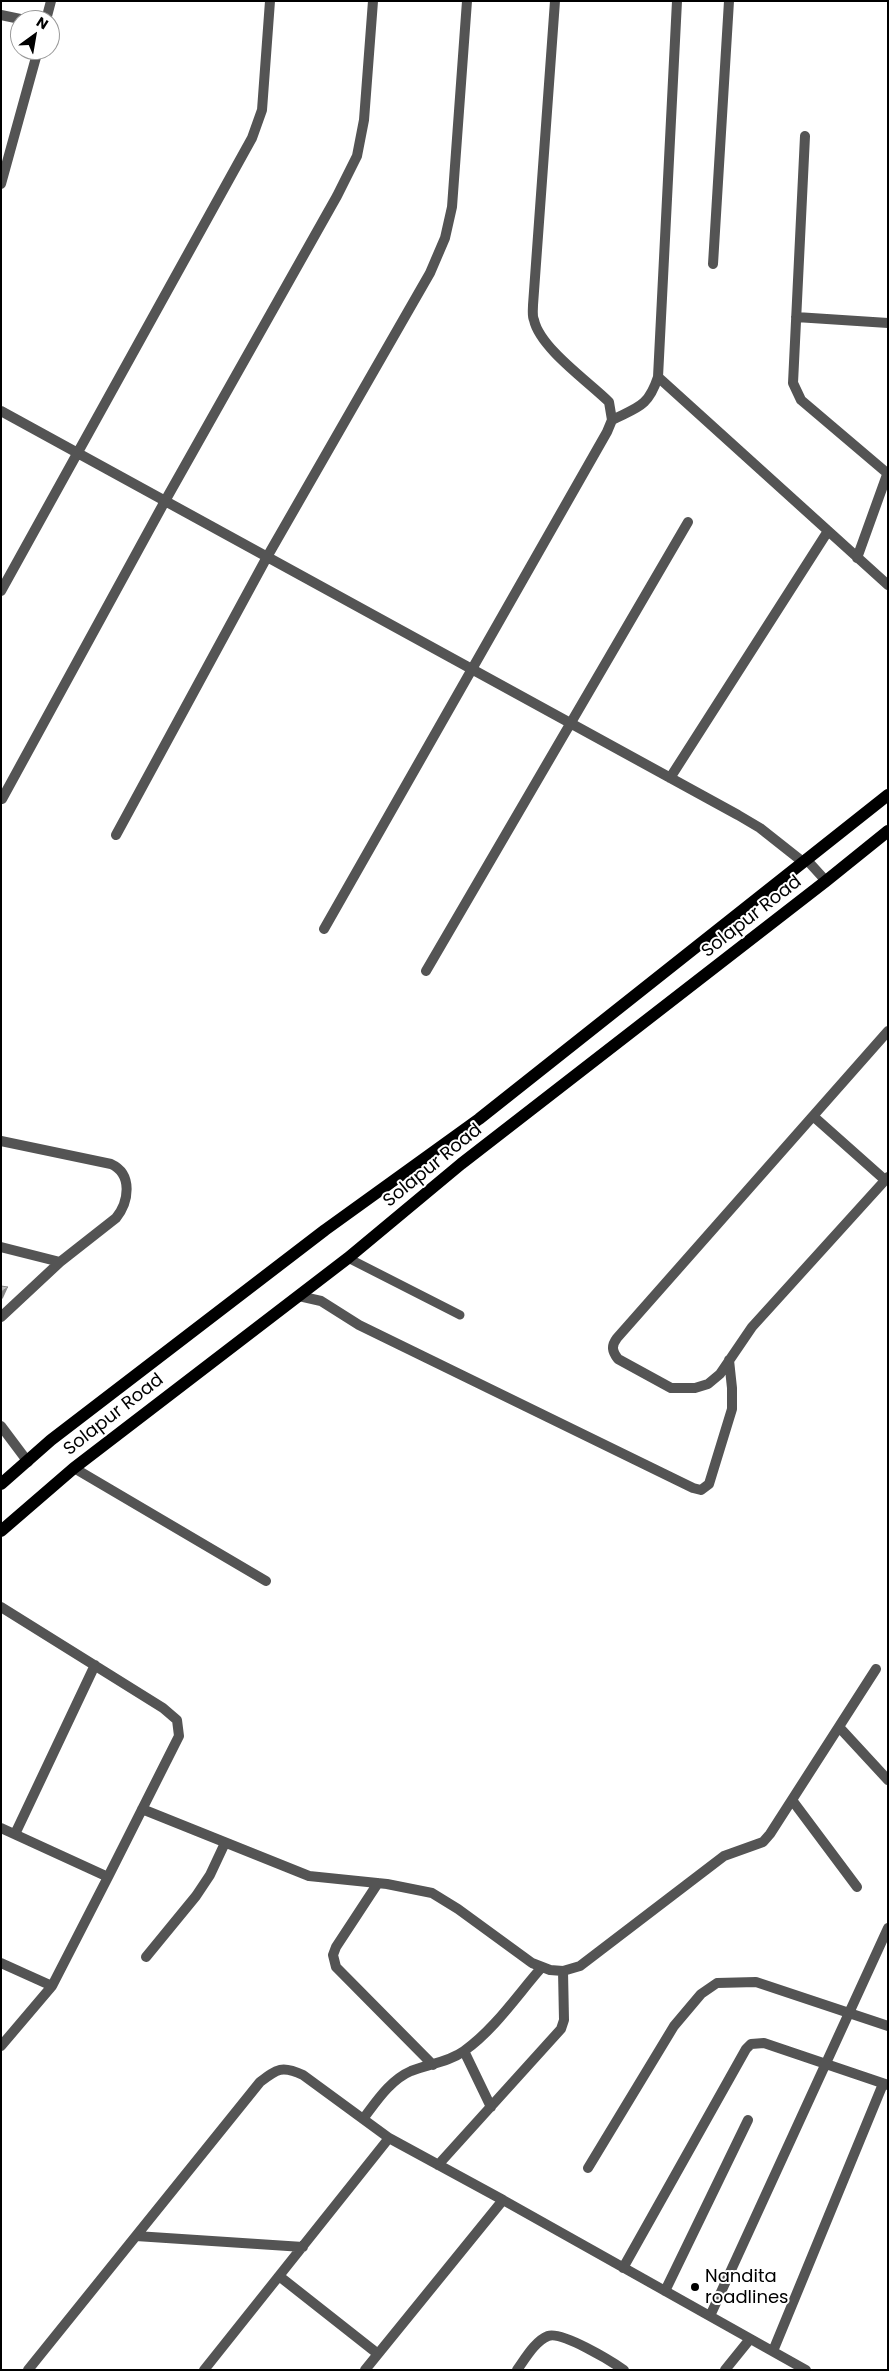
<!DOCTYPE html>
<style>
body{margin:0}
#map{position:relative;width:889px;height:2371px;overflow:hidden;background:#fff;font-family:Poppins,sans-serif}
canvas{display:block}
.frame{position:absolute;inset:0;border:2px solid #000;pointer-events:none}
.north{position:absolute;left:10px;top:10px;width:50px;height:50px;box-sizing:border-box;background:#fff;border:1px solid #999;border-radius:50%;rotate:32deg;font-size:14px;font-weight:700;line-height:20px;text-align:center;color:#000}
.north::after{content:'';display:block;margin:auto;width:18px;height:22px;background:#000;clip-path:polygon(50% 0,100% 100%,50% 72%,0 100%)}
</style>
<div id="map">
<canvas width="889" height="2371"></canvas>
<div class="frame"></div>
<div class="north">N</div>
</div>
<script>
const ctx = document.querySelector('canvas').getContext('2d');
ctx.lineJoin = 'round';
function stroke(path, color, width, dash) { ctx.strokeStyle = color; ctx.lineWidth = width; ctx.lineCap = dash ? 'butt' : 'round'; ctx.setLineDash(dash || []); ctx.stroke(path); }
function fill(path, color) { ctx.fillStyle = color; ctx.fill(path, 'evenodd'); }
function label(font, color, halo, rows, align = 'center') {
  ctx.font = font + ' Poppins,sans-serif'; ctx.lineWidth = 4; ctx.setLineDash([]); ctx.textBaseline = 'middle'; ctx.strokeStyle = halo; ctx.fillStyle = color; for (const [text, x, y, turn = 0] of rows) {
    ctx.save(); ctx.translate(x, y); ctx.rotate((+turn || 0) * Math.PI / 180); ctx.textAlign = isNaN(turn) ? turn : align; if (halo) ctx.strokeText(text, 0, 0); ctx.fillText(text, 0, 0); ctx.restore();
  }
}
stroke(new Path2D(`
 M 348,1258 L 460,1315`), '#545454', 9);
stroke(new Path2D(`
 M 1,15 L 25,20
 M 46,20 L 51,1
 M 805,136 L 793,383 L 801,400 L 887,473
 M 1,184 L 38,50
 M 713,264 L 729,1
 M 796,317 L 888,323
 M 658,377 L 888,585
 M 1,411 L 738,815 L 760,828 L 803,862 L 806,859 L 826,881
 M 612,420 C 638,407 648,407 658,377 L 677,1
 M 857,558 L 888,472
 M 1,591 L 252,138 L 262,110 L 270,1
 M 670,778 L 828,531
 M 2,799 L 165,501 L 337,196 L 357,156 L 364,120 L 373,1
 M 116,835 L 267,557 L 430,273 L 445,238 L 452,207 L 467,1
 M 324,929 L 607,432 L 612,420 L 609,402 C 589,382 540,348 534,320 C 532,316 533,310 533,305 L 555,1
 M 426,971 L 688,522
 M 888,1031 L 617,1338 C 611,1346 612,1351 618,1359 L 671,1388 L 695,1388 L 708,1384 L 720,1374 L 752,1327 L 888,1177
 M 813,1116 L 885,1180
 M 1,1141 L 111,1164 C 133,1174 129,1202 116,1218 L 60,1262 L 1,1317
 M 1,1247 L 60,1262
 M 299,1296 L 321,1301 L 359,1325 L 693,1488 L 701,1490 L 709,1484 L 732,1409 L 732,1388 L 729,1360
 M 1,1426 L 28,1462
 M 74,1468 L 266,1581
 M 1,1607 L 163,1708 L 177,1720 L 179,1736 L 108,1877 L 1,1828
 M 839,1727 L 888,1780
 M 792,1800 L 857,1887
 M 142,1809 L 309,1876 L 387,1884 L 432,1893 L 458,1909 L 532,1963 L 550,1970 L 563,1971 L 580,1966 L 724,1856 L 763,1842 L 770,1834 L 876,1669
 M 15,1834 L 95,1665
 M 378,1883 L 336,1947 L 333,1955 L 336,1967 L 433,2065
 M 146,1957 L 196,1896 L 210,1875 L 225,1843
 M 1,1963 L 52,1986 L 1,2046
 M 52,1986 L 108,1877
 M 464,2051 L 491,2107
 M 363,2119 C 376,2102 390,2080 411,2071 C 429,2064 449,2062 464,2051 C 495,2029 518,1994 542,1967
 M 438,2165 L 561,2029 L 564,2020 L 563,1971
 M 588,2168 L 674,2026 L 701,1994 L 717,1983 L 756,1982 L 888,2026
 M 136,2236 L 303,2247
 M 623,2268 L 746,2049 L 751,2044 L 764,2043 L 888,2085
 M 279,2276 L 378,2354
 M 665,2291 L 748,2120
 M 710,2316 L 888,1928
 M 773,2351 L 883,2084
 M 28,2370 L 260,2082 C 277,2069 282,2065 303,2075 L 389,2138
 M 204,2370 L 389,2138 L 503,2200
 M 365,2370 L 503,2200 L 806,2370
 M 517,2370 C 525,2359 535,2341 548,2336 C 562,2331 611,2361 624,2370
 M 725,2370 L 750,2339`), '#545454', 10);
stroke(new Path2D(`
 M 1,1484 L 51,1440 L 325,1230 L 479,1119 L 888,795
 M 1,1531 L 74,1468 L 348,1258 L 461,1164 L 826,881 L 888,831`), '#000', 12);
fill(new Path2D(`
 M 8,1287 L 3,1298 L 1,1300 L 1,1292 Z`), '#898989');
const building = new Path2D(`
 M 1,1286 L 8,1287 L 1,1292 Z`);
fill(building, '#c4c4c4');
stroke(building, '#898989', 1);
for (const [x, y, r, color] of [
 [695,2287,5,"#000"]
]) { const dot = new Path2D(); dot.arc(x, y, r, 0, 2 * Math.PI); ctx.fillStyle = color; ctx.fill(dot); stroke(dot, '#fff', 2); }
label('18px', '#000', '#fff', [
 ["Solapur Road",752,917,-38],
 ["Solapur Road",433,1166,-39],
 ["Solapur Road",114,1415,-38]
]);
label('18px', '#000', '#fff', [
 ["Nandita",705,2277],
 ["roadlines",705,2298]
], 'left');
</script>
